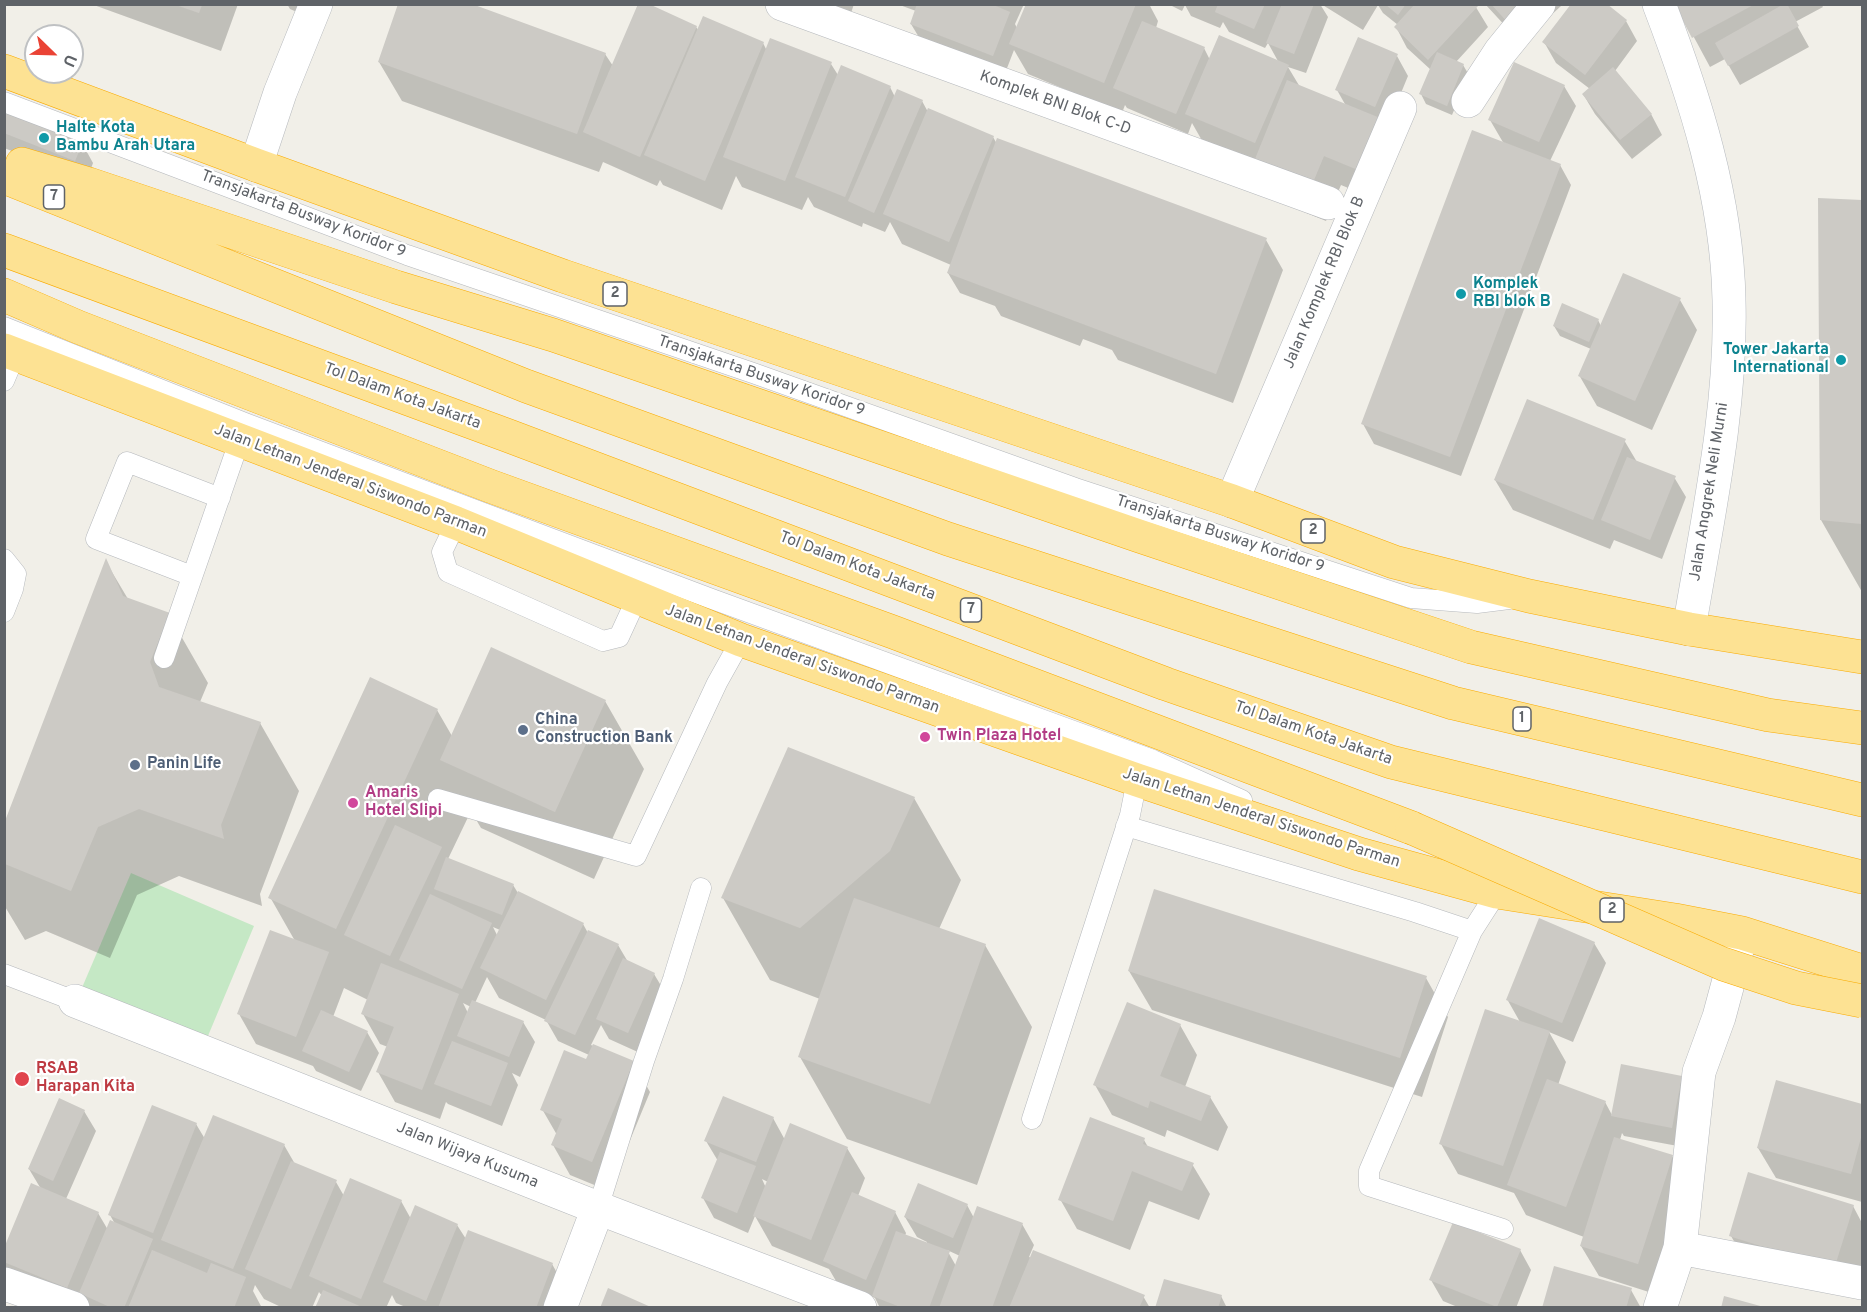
<!DOCTYPE html>
<style>
body{margin:0}
#map{position:relative;width:1867px;height:1312px;overflow:hidden;background:#f1efe8;font-family:Overpass,sans-serif}
canvas{display:block}
.frame{position:absolute;inset:0;border:6px solid #5f6368;pointer-events:none}
.north{position:absolute;left:24px;top:24px;width:60px;height:60px;box-sizing:border-box;background:#fff;border:2px solid #bfc1c3;border-radius:50%;rotate:113deg;font-size:16px;font-weight:700;line-height:24px;text-align:center;color:#5f6368}
.north::after{content:'';display:block;margin:auto;width:21px;height:27px;background:#ea4335;clip-path:polygon(50% 0,100% 100%,50% 72%,0 100%)}
</style>
<div id="map">
<canvas width="1867" height="1312"></canvas>
<div class="frame"></div>
<div class="north">U</div>
</div>
<script>
const ctx = document.querySelector('canvas').getContext('2d');
ctx.lineJoin = 'round';
function fill(path, color) { ctx.fillStyle = color; ctx.fill(path, 'evenodd'); }
function stroke(path, color, width, dash) { ctx.strokeStyle = color; ctx.lineWidth = width; ctx.lineCap = dash ? 'butt' : 'round'; ctx.setLineDash(dash || []); ctx.stroke(path); }
function label(font, color, halo, rows, align = 'center') {
  ctx.font = font + ' Overpass,sans-serif'; ctx.lineWidth = 4.5; ctx.setLineDash([]); ctx.textBaseline = 'middle'; ctx.strokeStyle = halo; ctx.fillStyle = color; for (const [text, x, y, turn = 0] of rows) {
    ctx.save(); ctx.translate(x, y); ctx.rotate((+turn || 0) * Math.PI / 180); ctx.textAlign = isNaN(turn) ? turn : align; if (halo) ctx.strokeText(text, 0, 0); ctx.fillText(text, 0, 0); ctx.restore();
  }
}
fill(new Path2D(`
 M 131,873 L 254,926 L 205,1043 L 81,990 Z`), '#c5e8c5');
fill(new Path2D(`
 M 91,4 L 238,4 L 221,51 Z
 M 287,4 L 322,4 L 315,20 L 290,9 Z
 M 829,4 L 854,4 L 851,13 Z
 M 897,4 L 1024,4 L 1015,24 L 1017,28 L 1027,4 L 1149,4 L 1158,21 L 1156,28 L 1204,48 L 1210,60 L 1279,63 L 1268,43 L 1265,48 L 1229,32 L 1223,22 L 1220,28 L 1191,16 L 1185,5 L 1182,11 L 1168,4 L 1320,4 L 1328,17 L 1306,73 L 1288,67 L 1300,87 L 1346,106 L 1337,90 L 1397,56 L 1408,76 L 1387,127 L 1375,199 L 1341,185 L 1326,221 L 1270,198 L 1204,144 L 1192,123 L 1188,134 L 1127,108 L 1125,105 L 1122,113 L 1028,74 L 1014,50 L 1004,76 L 923,44 L 911,24 L 916,11 Z
 M 1321,4 L 1474,4 L 1488,27 L 1456,62 L 1463,65 L 1469,75 L 1452,115 L 1426,104 L 1421,94 L 1431,70 L 1407,48 L 1396,27 L 1398,25 L 1383,13 L 1378,5 L 1363,30 Z
 M 1485,4 L 1560,4 L 1561,6 L 1521,43 Z
 M 1676,4 L 1821,4 L 1823,7 L 1795,22 L 1809,47 L 1740,85 L 1725,59 L 1710,67 Z
 M 1626,21 L 1637,41 L 1615,71 L 1651,114 L 1662,135 L 1632,159 L 1595,114 L 1583,94 L 1590,89 L 1556,63 L 1544,42 Z
 M 696,27 L 699,31 L 763,43 L 767,51 L 831,64 L 838,75 L 890,87 L 895,97 L 922,101 L 928,112 L 993,137 L 997,144 L 1266,240 L 1283,270 L 1233,403 L 1118,360 L 1112,350 L 1083,339 L 1080,346 L 1001,316 L 995,306 L 960,293 L 948,273 L 951,265 L 902,244 L 890,222 L 885,232 L 863,223 L 862,227 L 814,207 L 808,197 L 802,210 L 742,187 L 736,176 L 722,210 L 663,185 L 660,180 L 657,186 L 603,162 L 599,172 L 402,101 L 379,62 L 605,54 L 613,66 Z
 M 1564,86 L 1576,106 L 1550,161 L 1560,165 L 1571,185 L 1461,476 L 1374,444 L 1363,424 L 1504,144 L 1490,120 Z
 M 4,113 L 82,143 L 93,163 L 87,180 L 4,148 Z
 M 1819,199 L 1862,202 L 1862,592 L 1821,520 Z
 M 1680,300 L 1697,330 L 1652,430 L 1597,406 L 1579,375 L 1591,349 L 1560,336 L 1554,326 L 1598,320 L 1601,326 Z
 M 1624,440 L 1637,462 L 1674,477 L 1686,497 L 1662,559 L 1614,540 L 1610,549 L 1513,510 L 1495,480 Z
 M 106,562 L 128,599 L 169,615 L 208,683 L 200,702 L 260,723 L 299,791 L 260,894 L 262,906 L 179,876 L 137,895 L 110,958 L 46,931 L 25,940 L 4,905 L 4,825 Z
 M 605,701 L 644,769 L 594,879 L 481,828 L 471,811 L 448,859 L 513,885 L 518,893 L 583,924 L 588,933 L 618,945 L 628,962 L 654,974 L 666,994 L 640,1053 L 609,1039 L 601,1025 L 591,1045 L 633,1062 L 650,1092 L 609,1191 L 570,1175 L 553,1145 L 557,1135 L 542,1109 L 587,1061 L 589,1055 L 558,1041 L 546,1020 L 499,998 L 487,977 L 475,1003 L 523,1022 L 535,1042 L 520,1077 L 512,1073 L 518,1085 L 502,1126 L 448,1104 L 446,1102 L 440,1119 L 395,1102 L 378,1072 L 388,1047 L 380,1044 L 363,1014 L 368,1000 L 344,988 L 333,1017 L 367,1032 L 379,1053 L 361,1091 L 316,1071 L 313,1066 L 256,1044 L 239,1014 L 295,941 L 270,897 L 437,710 L 452,736 ZM 493,927 L 500,930 L 497,935 ZM 463,1003 L 471,1007 L 468,1013 Z
 M 914,798 L 961,880 L 939,929 L 985,945 L 1032,1027 L 977,1185 L 847,1139 L 800,1057 L 820,999 L 770,980 L 723,898 Z
 M 1594,943 L 1606,963 L 1573,1042 L 1549,1032 L 1566,1062 L 1558,1085 L 1605,1102 L 1612,1115 L 1681,1077 L 1693,1097 L 1683,1147 L 1624,1136 L 1622,1133 L 1620,1140 L 1672,1156 L 1689,1186 L 1655,1294 L 1599,1276 L 1581,1246 L 1584,1237 L 1526,1215 L 1514,1193 L 1458,1174 L 1441,1144 L 1520,1022 L 1507,999 Z
 M 1129,971 L 1426,978 L 1448,1017 L 1422,1097 L 1152,1010 Z
 M 1180,1025 L 1197,1055 L 1185,1087 L 1210,1097 L 1228,1127 L 1218,1151 L 1167,1130 L 1165,1137 L 1112,1115 L 1095,1085 Z
 M 1777,1082 L 1862,1105 L 1862,1202 L 1776,1178 L 1758,1148 Z
 M 84,1111 L 96,1131 L 66,1199 L 98,1213 L 108,1230 L 115,1224 L 110,1215 L 196,1124 L 205,1139 L 284,1145 L 295,1164 L 336,1182 L 344,1196 L 401,1201 L 411,1219 L 457,1225 L 466,1239 L 552,1264 L 569,1294 L 564,1308 L 408,1308 L 396,1303 L 392,1295 L 386,1308 L 317,1308 L 322,1296 L 319,1292 L 312,1308 L 283,1308 L 264,1299 L 255,1285 L 253,1291 L 262,1308 L 89,1308 L 19,1290 L 4,1265 L 4,1252 L 41,1189 L 29,1169 Z
 M 773,1118 L 785,1140 L 847,1148 L 865,1178 L 858,1196 L 895,1212 L 906,1233 L 905,1236 L 927,1244 L 927,1242 L 917,1237 L 905,1217 L 967,1205 L 974,1218 L 1022,1224 L 1034,1245 L 1029,1257 L 1143,1296 L 1150,1308 L 880,1308 L 875,1298 L 836,1281 L 829,1269 L 772,1246 L 755,1216 L 748,1233 L 714,1218 L 703,1198 L 718,1161 L 706,1141 ZM 762,1179 L 768,1182 L 766,1188 ZM 947,1250 L 960,1256 L 956,1266 Z
 M 1144,1140 L 1148,1147 L 1192,1164 L 1210,1194 L 1199,1220 L 1149,1201 L 1130,1250 L 1077,1229 L 1060,1199 Z
 M 1853,1206 L 1862,1223 L 1862,1261 L 1851,1298 L 1748,1266 L 1731,1236 Z
 M 1520,1250 L 1531,1270 L 1516,1308 L 1460,1308 L 1443,1301 L 1431,1280 Z
 M 1631,1290 L 1641,1308 L 1543,1308 Z
 M 1221,1296 L 1227,1308 L 1157,1308 Z`), '#0003');
fill(new Path2D(`
 M 398,4 L 472,4 L 606,53 L 577,134 L 378,62 Z
 M 638,4 L 649,4 L 697,26 L 640,157 L 583,132 Z
 M 917,4 L 991,4 L 1010,12 L 993,56 L 910,24 Z
 M 1026,4 L 1136,4 L 1104,83 L 1009,44 Z
 M 1218,4 L 1265,4 L 1254,29 L 1215,12 Z
 M 1282,4 L 1314,4 L 1294,54 L 1266,43 Z
 M 1385,4 L 1406,4 L 1398,15 Z
 M 1415,4 L 1476,4 L 1478,6 L 1428,60 L 1394,27 Z
 M 1491,4 L 1530,4 L 1509,24 Z
 M 1571,4 L 1607,4 L 1627,20 L 1585,75 L 1542,42 Z
 M 1674,4 L 1755,4 L 1692,38 Z
 M 1784,4 L 1787,4 L 1799,26 L 1728,66 L 1715,43 Z
 M 176,5 L 202,5 L 199,13 Z
 M 703,16 L 764,42 L 705,181 L 644,155 Z
 M 1142,21 L 1205,47 L 1176,114 L 1113,88 Z
 M 1219,35 L 1289,65 L 1255,143 L 1185,114 Z
 M 1358,37 L 1398,54 L 1375,107 L 1335,90 Z
 M 770,38 L 832,62 L 785,181 L 723,157 Z
 M 1437,52 L 1464,64 L 1447,106 L 1419,94 Z
 M 1514,62 L 1565,85 L 1539,142 L 1488,120 Z
 M 841,65 L 891,86 L 845,197 L 795,177 Z
 M 1613,67 L 1652,114 L 1620,140 L 1582,94 Z
 M 1287,80 L 1380,118 L 1358,170 L 1324,156 L 1309,192 L 1251,169 Z
 M 897,89 L 923,100 L 874,213 L 848,201 Z
 M 928,108 L 994,136 L 949,242 L 883,214 Z
 M 4,111 L 83,142 L 75,161 L 4,133 Z
 M 1472,130 L 1561,164 L 1450,457 L 1361,424 Z
 M 997,138 L 1267,238 L 1216,374 L 947,273 Z
 M 1818,198 L 1862,200 L 1862,524 L 1820,520 Z
 M 1623,273 L 1681,298 L 1635,401 L 1578,376 Z
 M 1562,303 L 1599,319 L 1589,342 L 1553,326 Z
 M 1527,399 L 1626,439 L 1593,520 L 1494,480 Z
 M 1627,457 L 1676,476 L 1650,540 L 1601,520 Z
 M 106,558 L 123,596 L 170,613 L 150,662 L 159,687 L 261,722 L 221,825 L 224,839 L 139,809 L 98,827 L 71,891 L 5,864 L 5,821 Z
 M 491,647 L 606,700 L 555,812 L 440,760 Z
 M 370,677 L 438,709 L 336,929 L 268,898 Z
 M 788,747 L 915,797 L 890,851 L 800,928 L 721,898 Z
 M 395,825 L 442,847 L 390,956 L 344,935 Z
 M 446,857 L 514,884 L 502,915 L 434,889 Z
 M 1154,889 L 1427,976 L 1400,1058 L 1128,971 Z
 M 518,891 L 584,923 L 546,1000 L 480,968 Z
 M 430,894 L 492,923 L 462,989 L 399,960 Z
 M 854,898 L 986,944 L 930,1104 L 798,1057 Z
 M 1539,918 L 1595,942 L 1562,1023 L 1506,1000 Z
 M 270,930 L 329,952 L 296,1037 L 237,1014 Z
 M 588,930 L 619,944 L 575,1035 L 544,1021 Z
 M 623,958 L 655,973 L 628,1033 L 596,1019 Z
 M 381,963 L 459,994 L 422,1090 L 376,1072 L 394,1027 L 361,1014 Z
 M 472,1000 L 524,1021 L 509,1057 L 457,1036 Z
 M 1127,1002 L 1181,1024 L 1160,1076 L 1211,1096 L 1201,1121 L 1150,1101 L 1148,1108 L 1093,1085 Z
 M 1485,1009 L 1550,1031 L 1503,1166 L 1439,1144 Z
 M 321,1010 L 368,1031 L 349,1072 L 302,1051 Z
 M 452,1041 L 508,1063 L 491,1106 L 434,1084 Z
 M 593,1044 L 634,1061 L 592,1162 L 551,1145 L 562,1119 L 540,1110 L 564,1050 L 586,1059 Z
 M 1621,1064 L 1682,1076 L 1672,1128 L 1611,1116 Z
 M 1547,1079 L 1606,1101 L 1566,1207 L 1507,1185 Z
 M 1776,1080 L 1862,1104 L 1862,1134 L 1851,1174 L 1757,1148 Z
 M 723,1096 L 774,1117 L 756,1162 L 704,1141 Z
 M 59,1098 L 85,1110 L 53,1181 L 28,1169 Z
 M 152,1105 L 197,1123 L 153,1233 L 108,1215 Z
 M 213,1115 L 285,1144 L 233,1269 L 161,1240 Z
 M 1090,1117 L 1145,1138 L 1143,1144 L 1194,1163 L 1182,1191 L 1132,1171 L 1113,1221 L 1058,1200 Z
 M 790,1123 L 848,1147 L 811,1240 L 753,1216 Z
 M 1614,1137 L 1673,1155 L 1638,1264 L 1580,1246 Z
 M 720,1152 L 756,1166 L 737,1213 L 701,1198 Z
 M 291,1161 L 337,1180 L 291,1289 L 245,1269 Z
 M 1748,1172 L 1854,1205 L 1834,1269 L 1729,1236 Z
 M 350,1178 L 402,1200 L 361,1299 L 309,1276 Z
 M 31,1183 L 99,1212 L 67,1288 L 4,1262 L 4,1248 Z
 M 918,1183 L 968,1204 L 953,1238 L 904,1217 Z
 M 852,1192 L 896,1211 L 866,1280 L 823,1261 Z
 M 415,1205 L 458,1224 L 426,1301 L 383,1282 Z
 M 977,1206 L 1023,1223 L 992,1308 L 939,1308 Z
 M 110,1220 L 153,1239 L 124,1308 L 112,1308 L 79,1293 Z
 M 1453,1222 L 1521,1249 L 1497,1307 L 1429,1280 Z
 M 468,1230 L 553,1263 L 536,1308 L 438,1308 Z
 M 896,1231 L 950,1251 L 929,1308 L 903,1308 L 872,1296 Z
 M 152,1250 L 207,1273 L 211,1263 L 246,1277 L 234,1308 L 128,1308 Z
 M 1033,1250 L 1145,1295 L 1139,1308 L 1009,1308 Z
 M 1554,1266 L 1632,1288 L 1626,1308 L 1542,1308 Z
 M 1164,1279 L 1222,1295 L 1218,1308 L 1155,1308 Z
 M 608,1288 L 653,1308 L 600,1308 Z
 M 323,1290 L 364,1308 L 315,1308 Z
 M 1724,1296 L 1764,1307 L 1764,1308 L 1721,1308 Z`), '#cccac5');
const lane = new Path2D(`
 M 4,102 L 407,255 L 753,373 L 1075,488 L 1411,598 L 1477,603 L 1509,599
 M 4,327 L 245,423 L 473,509 L 712,599 L 1153,760 L 1242,800
 M 4,381 L 15,355
 M 456,523 L 442,552 L 448,572 L 603,641 L 619,637 L 637,598
 M 4,559 L 16,574 L 13,589 L 4,612
 M 192,576 L 96,539 L 127,462 L 220,498
 M 164,658 L 240,439
 M 438,799 L 636,856 L 717,683 L 741,640
 M 1126,826 L 1415,912 L 1472,931 L 1369,1171 L 1369,1186 L 1503,1229
 M 1472,931 L 1497,892
 M 4,974 L 75,1001
 M 1032,1119 L 1130,815 L 1137,780
 M 598,1208 L 644,1061 L 673,979 L 701,888`);
const street = new Path2D(`
 M 782,4 L 1328,203
 M 1468,101 L 1500,52 L 1539,4
 M 256,165 L 280,93 L 316,4
 M 1232,501 L 1400,108
 M 75,1001 L 598,1208 L 860,1308
 M 1680,1248 L 1862,1283
 M 5,1284 L 73,1308
 M 560,1308 L 598,1208
 M 1660,1308 L 1680,1248 L 1699,1072 L 1719,1017 L 1740,939`);
const secondary = new Path2D(`
 M 1659,4 C 1695,98 1727,198 1729,300 C 1732,410 1707,520 1689,629`);
const highway = new Path2D(`
 M 4,71 L 256,165 L 563,276 L 1232,501 L 1394,562 L 1529,596 L 1689,629 L 1862,657
 M 22,164 L 89,184 L 396,287 L 553,335 L 1139,536 L 1471,647 L 1768,715 L 1862,728
 M 4,177 L 526,386 L 948,539 L 1453,703 L 1862,800
 M 4,250 L 509,436 L 1166,684 L 1391,762 L 1862,877
 M 4,295 L 78,327 L 490,486 L 893,632 L 1412,828
 M 4,350 L 456,523 L 741,640 L 1137,780 L 1359,854 L 1497,892 L 1675,920 L 1742,933 L 1862,971`);
stroke(lane, '#b5b8bc', 21);
stroke(street, '#b5b8bc', 34);
stroke(secondary, '#b6babf', 34);
stroke(highway, '#f9ab00', 34);
stroke(lane, '#fff', 20);
stroke(street, '#fff', 33);
stroke(secondary, '#fff', 33);
stroke(highway, '#fde293', 33);
const highwayBridge = new Path2D(`
 M 1412,828 L 1723,964 L 1796,988 L 1862,1001`);
stroke(highwayBridge, '#f9ab00', 34, []);
stroke(highwayBridge, '#fde293', 33);
for (const [x, y, r, color] of [
 [44,138,6,"#0f9aa8"],
 [1461,294,6,"#0f9aa8"],
 [1841,360,6,"#0f9aa8"],
 [523,730,6,"#5c6f8a"],
 [925,737,6,"#d1479c"],
 [135,765,6,"#5c6f8a"],
 [353,803,6,"#d1479c"],
 [22,1079,8,"#e0444e"]
]) { const dot = new Path2D(); dot.arc(x, y, r, 0, 2 * Math.PI); ctx.fillStyle = color; ctx.fill(dot); stroke(dot, '#fff', 2); }
for (const [x, y, w] of [
 [54,197,21],
 [615,294,24],
 [1313,531,24],
 [971,610,21],
 [1522,719,18],
 [1612,910,24]
]) { const box = new Path2D(); box.roundRect(x - w / 2, y - 12, w, 24, 4.5); ctx.fillStyle = '#fff'; ctx.fill(box); stroke(box, '#5f6368', 1.5); }
label('bold 15px', '#5f6368', null, [
 ["7",54,197],
 ["2",615,294],
 ["2",1313,531],
 ["7",971,610],
 ["1",1522,719],
 ["2",1612,910]
]);
label('16px', '#5f6368', '#fff', [
 ["Komplek BNI Blok C-D",1055,104,20],
 ["Transjakarta Busway Koridor 9",303,215,21],
 ["Jalan Komplek RBI Blok B",1325,283,-67],
 ["Transjakarta Busway Koridor 9",761,377,19],
 ["Tol Dalam Kota Jakarta",402,397,20],
 ["Jalan Letnan Jenderal Siswondo Parman",350,482,21],
 ["Jalan Anggrek Neli Murni",1710,492,-81],
 ["Transjakarta Busway Koridor 9",1220,535,18],
 ["Tol Dalam Kota Jakarta",857,567,21],
 ["Jalan Letnan Jenderal Siswondo Parman",802,660,20],
 ["Tol Dalam Kota Jakarta",1313,734,19],
 ["Jalan Letnan Jenderal Siswondo Parman",1261,819,18],
 ["Jalan Wijaya Kusuma",467,1156,22]
]);
label('bold 16px', '#0d838f', '#fff', [
 ["Halte Kota",56,129],
 ["Bambu Arah Utara",56,147],
 ["Komplek",1473,285],
 ["RBI blok B",1473,303],
 ["Tower Jakarta",1829,351,"right"],
 ["International",1829,369,"right"]
], 'left');
label('bold 16px', '#4e5e75', '#fff', [
 ["China",535,721],
 ["Construction Bank",535,739],
 ["Panin Life",147,765]
], 'left');
label('bold 16px', '#b23c85', '#fff', [
 ["Twin Plaza Hotel",937,737],
 ["Amaris",365,794],
 ["Hotel Slipi",365,812]
], 'left');
label('bold 16px', '#be3a42', '#fff', [
 ["RSAB",36,1070],
 ["Harapan Kita",36,1088]
], 'left');
</script>
